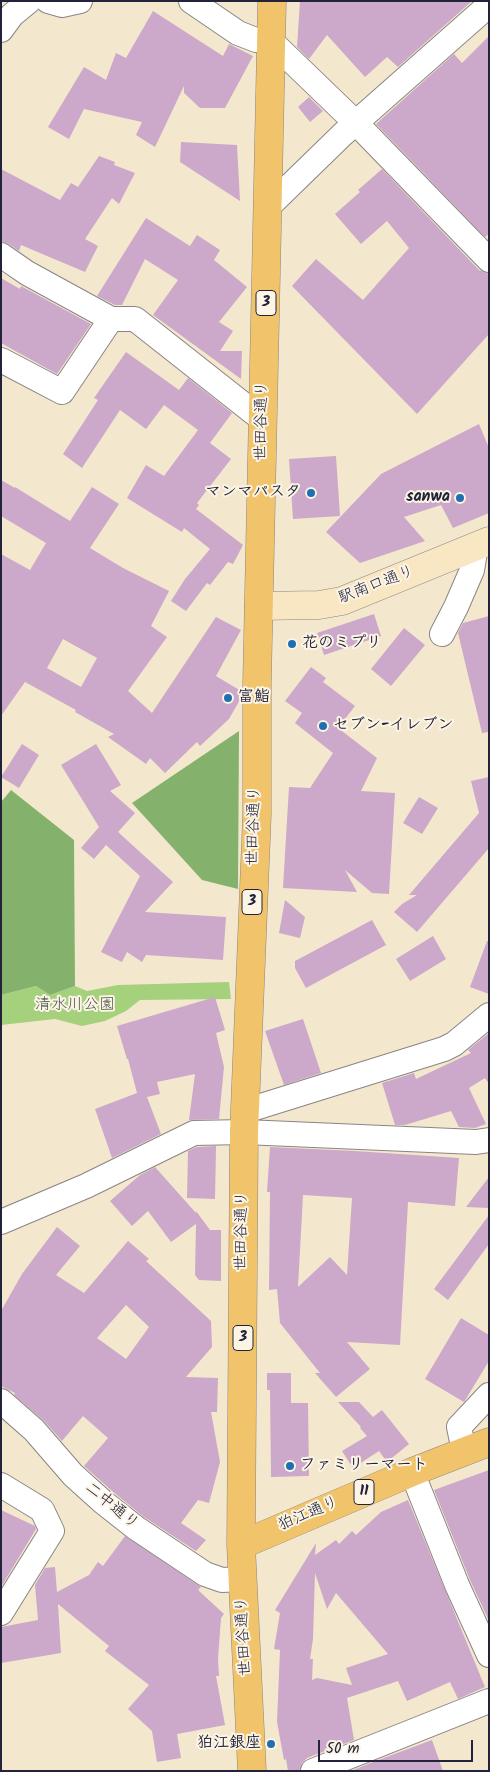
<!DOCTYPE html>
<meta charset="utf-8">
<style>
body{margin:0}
#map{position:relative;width:490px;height:1772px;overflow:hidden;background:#f3e8ce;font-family:Kalam,sans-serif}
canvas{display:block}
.frame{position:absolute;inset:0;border:2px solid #22223b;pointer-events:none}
.scale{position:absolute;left:318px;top:1740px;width:155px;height:22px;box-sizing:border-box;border:2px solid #22223b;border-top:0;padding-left:6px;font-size:15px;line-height:18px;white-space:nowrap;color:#22223b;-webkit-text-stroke:4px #fcf5e5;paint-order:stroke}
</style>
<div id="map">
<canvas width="490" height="1772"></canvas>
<div class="frame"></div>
<div class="scale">50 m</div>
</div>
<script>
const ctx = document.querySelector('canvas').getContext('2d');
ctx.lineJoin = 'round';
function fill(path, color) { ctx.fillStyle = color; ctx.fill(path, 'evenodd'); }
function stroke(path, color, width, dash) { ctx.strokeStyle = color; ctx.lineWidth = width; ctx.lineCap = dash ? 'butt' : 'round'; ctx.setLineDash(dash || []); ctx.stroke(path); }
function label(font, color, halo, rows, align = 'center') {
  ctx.font = font + ' Kalam,"Klee One",sans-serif'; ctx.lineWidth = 4; ctx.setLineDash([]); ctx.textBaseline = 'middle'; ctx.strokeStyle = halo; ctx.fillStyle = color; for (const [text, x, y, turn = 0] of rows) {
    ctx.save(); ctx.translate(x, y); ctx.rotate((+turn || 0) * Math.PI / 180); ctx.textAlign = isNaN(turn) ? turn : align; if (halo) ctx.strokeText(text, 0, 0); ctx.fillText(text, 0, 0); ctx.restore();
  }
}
fill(new Path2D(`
 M 229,982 L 231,999 L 140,1000 L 126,1011 L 105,1021 L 82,1026 L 55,1019 L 1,1025 L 1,995 L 36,986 L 50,995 L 75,986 L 87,991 L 118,985 Z`), '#a5d07c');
fill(new Path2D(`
 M 239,731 L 238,889 L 202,880 L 132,803 Z
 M 11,790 L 74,840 L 75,986 L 50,995 L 36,986 L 1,995 L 1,802 Z`), '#84b26c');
fill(new Path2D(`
 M 300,1 L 472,1 L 398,67 L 387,57 L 365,77 L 327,35 L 309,59 L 297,47 Z
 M 153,11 L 223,56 L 229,44 L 253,56 L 225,108 L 200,108 L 184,93 L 184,86 L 155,147 L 136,135 L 142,122 L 84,109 L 69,139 L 48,127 L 84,67 L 106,80 L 116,53 L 126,58 Z
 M 489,36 L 489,234 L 485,237 L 376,124 L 454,54 L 462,63 Z
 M 309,97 L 323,111 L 310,122 L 298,107 Z
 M 181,142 L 237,145 L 240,201 L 180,162 Z
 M 99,156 L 115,162 L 114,165 L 135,173 L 119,204 L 112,198 L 85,239 L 98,246 L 85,272 L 21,245 L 19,251 L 9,244 L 1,241 L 1,169 L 60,200 L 71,183 L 78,187 Z
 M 382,169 L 479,270 L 489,274 L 489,334 L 417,414 L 292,286 L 316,259 L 363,300 L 409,248 L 387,221 L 361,244 L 335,214 L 360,192 L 358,190 Z
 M 146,218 L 190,246 L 197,235 L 220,250 L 214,260 L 247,287 L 219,322 L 233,331 L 220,351 L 242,351 L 241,379 L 153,315 L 178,280 L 145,259 L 122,305 L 115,305 L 97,296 Z
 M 1,278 L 20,289 L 21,286 L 91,324 L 57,374 L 1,343 Z
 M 126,352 L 179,390 L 188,378 L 232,413 L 210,443 L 231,459 L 197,503 L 199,505 L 196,509 L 243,545 L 233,564 L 228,562 L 210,585 L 207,583 L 186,611 L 171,601 L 185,579 L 210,549 L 184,528 L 182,532 L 127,498 L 146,465 L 164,476 L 198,430 L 164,405 L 146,429 L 120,410 L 82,468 L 63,454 L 98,400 L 94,398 Z
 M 479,424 L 489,448 L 489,513 L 453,528 L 441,505 L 404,517 L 425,541 L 360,563 L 326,532 L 381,474 Z
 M 336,456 L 340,516 L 293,519 L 289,459 Z
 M 1,480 L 15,488 L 15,487 L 70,521 L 92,487 L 119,504 L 90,548 L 123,568 L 169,591 L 151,626 L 167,637 L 128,691 L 152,713 L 216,617 L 241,630 L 216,676 L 241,691 L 241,698 L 229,719 L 200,746 L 197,742 L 165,773 L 150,758 L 146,764 L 108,737 L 114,734 L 75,712 L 76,710 L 25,682 L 1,716 L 1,554 L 30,570 L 46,543 L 1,516 ZM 63,639 L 97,658 L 81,687 L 47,668 Z
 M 374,614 L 381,636 L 324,655 L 317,633 Z
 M 489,616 L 489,732 L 482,733 L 458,633 L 463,623 Z
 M 404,628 L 425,645 L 391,686 L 371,669 Z
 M 311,667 L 326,678 L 323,682 L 355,706 L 338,728 L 377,758 L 361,791 L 395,793 L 389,894 L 372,893 L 345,870 L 357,892 L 283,888 L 289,787 L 310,788 L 333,753 L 295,723 L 302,713 L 285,701 Z
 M 22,744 L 39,755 L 19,788 L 1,777 Z
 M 96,744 L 121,785 L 110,791 L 135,813 L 118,832 L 173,882 L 145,912 L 226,917 L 223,960 L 146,955 L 142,962 L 127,952 L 122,962 L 101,952 L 140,876 L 106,845 L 94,859 L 81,848 L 99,827 L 61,765 Z
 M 489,777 L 489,848 L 417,932 L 394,912 L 402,904 L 417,895 L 409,895 L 479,813 L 471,781 Z
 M 419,797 L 438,808 L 422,834 L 403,823 Z
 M 285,900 L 305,917 L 300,938 L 279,933 Z
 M 372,920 L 386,945 L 306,988 L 295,968 L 295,961 Z
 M 433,936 L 446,959 L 410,981 L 396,959 Z
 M 487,941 L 489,941 L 489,994 L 470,987 Z
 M 215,997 L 225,1030 L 216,1033 L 224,1067 L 219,1119 L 189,1120 L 195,1074 L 157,1082 L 160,1094 L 147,1097 L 161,1134 L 112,1158 L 95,1109 L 137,1093 L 128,1059 L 127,1059 L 117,1026 Z
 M 303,1019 L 321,1073 L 284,1085 L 265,1031 Z
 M 489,1033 L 489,1084 L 485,1078 L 469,1088 L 486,1124 L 475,1128 L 459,1127 L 451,1111 L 405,1125 L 395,1125 L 382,1083 L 414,1073 L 416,1079 L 471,1053 L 468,1050 Z
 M 216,1146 L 215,1199 L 187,1198 L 188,1151 L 197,1147 Z
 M 270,1147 L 355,1151 L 459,1158 L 455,1206 L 408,1202 L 400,1345 L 347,1342 L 370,1369 L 336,1397 L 315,1373 L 320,1373 L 280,1323 L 277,1289 L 269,1290 L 270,1192 L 267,1192 ZM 303,1195 L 352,1198 L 347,1275 L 330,1257 L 298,1287 Z
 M 155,1167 L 196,1213 L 196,1211 L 210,1230 L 221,1230 L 221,1281 L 199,1280 L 195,1275 L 196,1224 L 171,1242 L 148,1211 L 132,1226 L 110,1201 L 140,1175 Z
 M 489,1177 L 489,1208 L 466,1207 Z
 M 489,1215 L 489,1244 L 448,1300 L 434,1289 Z
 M 57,1227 L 80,1246 L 56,1275 L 84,1293 L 128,1241 L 149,1259 L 146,1261 L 211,1321 L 212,1347 L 186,1377 L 218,1378 L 217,1412 L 211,1412 L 220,1462 L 209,1503 L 198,1500 L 181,1523 L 206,1540 L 196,1551 L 144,1517 L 112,1491 L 84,1466 L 108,1438 L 83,1416 L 62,1441 L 44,1421 L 14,1395 L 15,1393 L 1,1386 L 1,1311 L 22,1274 ZM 126,1305 L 149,1327 L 126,1359 L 97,1338 Z
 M 461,1318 L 489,1335 L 489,1361 L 464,1402 L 425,1379 Z
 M 267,1373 L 291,1373 L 291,1403 L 308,1403 L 309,1476 L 271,1477 L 270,1390 L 267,1390 Z
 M 338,1402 L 359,1402 L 373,1417 L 382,1410 L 409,1444 L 387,1462 L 379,1451 L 353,1468 L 342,1451 L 367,1436 L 360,1428 L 361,1427 Z
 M 489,1470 L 489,1621 L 470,1580 L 434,1490 Z
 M 408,1500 L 485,1687 L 458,1699 L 450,1682 L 407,1701 L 398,1681 L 347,1698 L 354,1740 L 307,1758 L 302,1763 L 300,1771 L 288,1771 L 286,1759 L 284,1760 L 277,1722 L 280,1650 L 274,1649 L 280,1613 L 275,1610 L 316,1543 L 315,1555 L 336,1540 L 339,1544 L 352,1531 L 356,1535 L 381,1512 ZM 315,1573 L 327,1609 L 336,1593 L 388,1654 L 346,1668 L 352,1685 L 317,1678 L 312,1680 L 313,1659 L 310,1659 L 313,1639 Z
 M 1,1510 L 35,1526 L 36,1529 L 1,1587 Z
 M 125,1536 L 201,1587 L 198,1590 L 224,1614 L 221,1618 L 218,1659 L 219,1676 L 216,1676 L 225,1725 L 177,1734 L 181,1758 L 157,1762 L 152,1731 L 128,1709 L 149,1685 L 105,1651 L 109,1646 L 58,1604 L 61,1653 L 1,1663 L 1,1627 L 38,1620 L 35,1585 L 45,1568 L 55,1567 L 57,1592 L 89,1575 L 98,1562 L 103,1566 Z
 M 432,1740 L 443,1771 L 351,1771 L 373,1762 Z`), '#cca8ca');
const street = new Path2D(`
 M 48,1 L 62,5 L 80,1
 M 191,1 L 238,33 L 256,40 L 271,41 L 356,123 L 489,260
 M 1,30 L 12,15 L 29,1
 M 268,207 L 343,134 L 489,5
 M 1,255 L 27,273 L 111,319 L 135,319 L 263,420
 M 1,360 L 62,392 L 111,319
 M 442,634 L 456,607 L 472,570 L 476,546
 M 245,1111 L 444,1049 L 454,1044 L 489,1015
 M 1,1222 L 86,1186 L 194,1133 L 244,1132 L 476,1142 L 489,1140
 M 1,1401 L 34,1430 L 73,1475 L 103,1502 L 136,1528 L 205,1574 L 222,1580 L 242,1579
 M 464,1451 L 459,1427 L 489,1395
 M 412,1472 L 457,1585 L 489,1655
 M 1,1485 L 42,1510 L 52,1531 L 1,1613
 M 313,1771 L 489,1701`);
const secondary = new Path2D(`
 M 259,606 L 319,605 L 342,601 L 489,541`);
const primary = new Path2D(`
 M 241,1545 L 412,1472 L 489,1442
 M 252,1771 L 241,1545 L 244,1132 L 257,814 L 257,683 L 272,1`);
stroke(street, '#8a8584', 26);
stroke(secondary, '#8a8584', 29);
stroke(primary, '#8a8584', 29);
stroke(street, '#fff', 24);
stroke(secondary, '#f9e7c3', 28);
stroke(primary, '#f1c36a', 28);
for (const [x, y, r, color] of [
 [311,493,5,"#1f6fb2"],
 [460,498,5,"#1f6fb2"],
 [292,644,5,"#1f6fb2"],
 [228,698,5,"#1f6fb2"],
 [323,726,5,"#1f6fb2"],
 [290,1466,5,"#1f6fb2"],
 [271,1744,5,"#1f6fb2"]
]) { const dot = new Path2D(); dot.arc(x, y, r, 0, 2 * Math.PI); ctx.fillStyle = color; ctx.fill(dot); stroke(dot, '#fcf5e5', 2); }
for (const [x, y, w] of [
 [266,303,20],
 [252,902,20],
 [243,1338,20],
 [364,1492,20]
]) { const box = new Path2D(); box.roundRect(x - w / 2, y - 12.5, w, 25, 4); ctx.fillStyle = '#fcf5e5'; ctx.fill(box); stroke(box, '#22223b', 1); }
label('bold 15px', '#22223b', null, [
 ["3",266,303],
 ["3",252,902],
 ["3",243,1338],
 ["11",364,1492]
]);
label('16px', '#22223b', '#fcf5e5', [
 ["世田谷通り",263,421,-89],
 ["駅南口通り",377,586,-21],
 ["世田谷通り",255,826,-88],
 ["世田谷通り",243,1231,-89],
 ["二中通り",111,1507,39],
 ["狛江通り",309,1515,-23],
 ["世田谷通り",245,1636,-93]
]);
label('bold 16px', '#22223b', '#fcf5e5', [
 ["マンマパスタ",301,493,"right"],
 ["sanwa",450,498,"right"],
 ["花のミプリ",302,644],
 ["富鮨",238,698],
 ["セブン-イレブン",333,726],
 ["ファミリーマート",300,1466],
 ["狛江銀座",261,1744,"right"]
], 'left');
label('16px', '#49564e', '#fcf5e5', [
 ["清水川公園",75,1006]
]);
</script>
